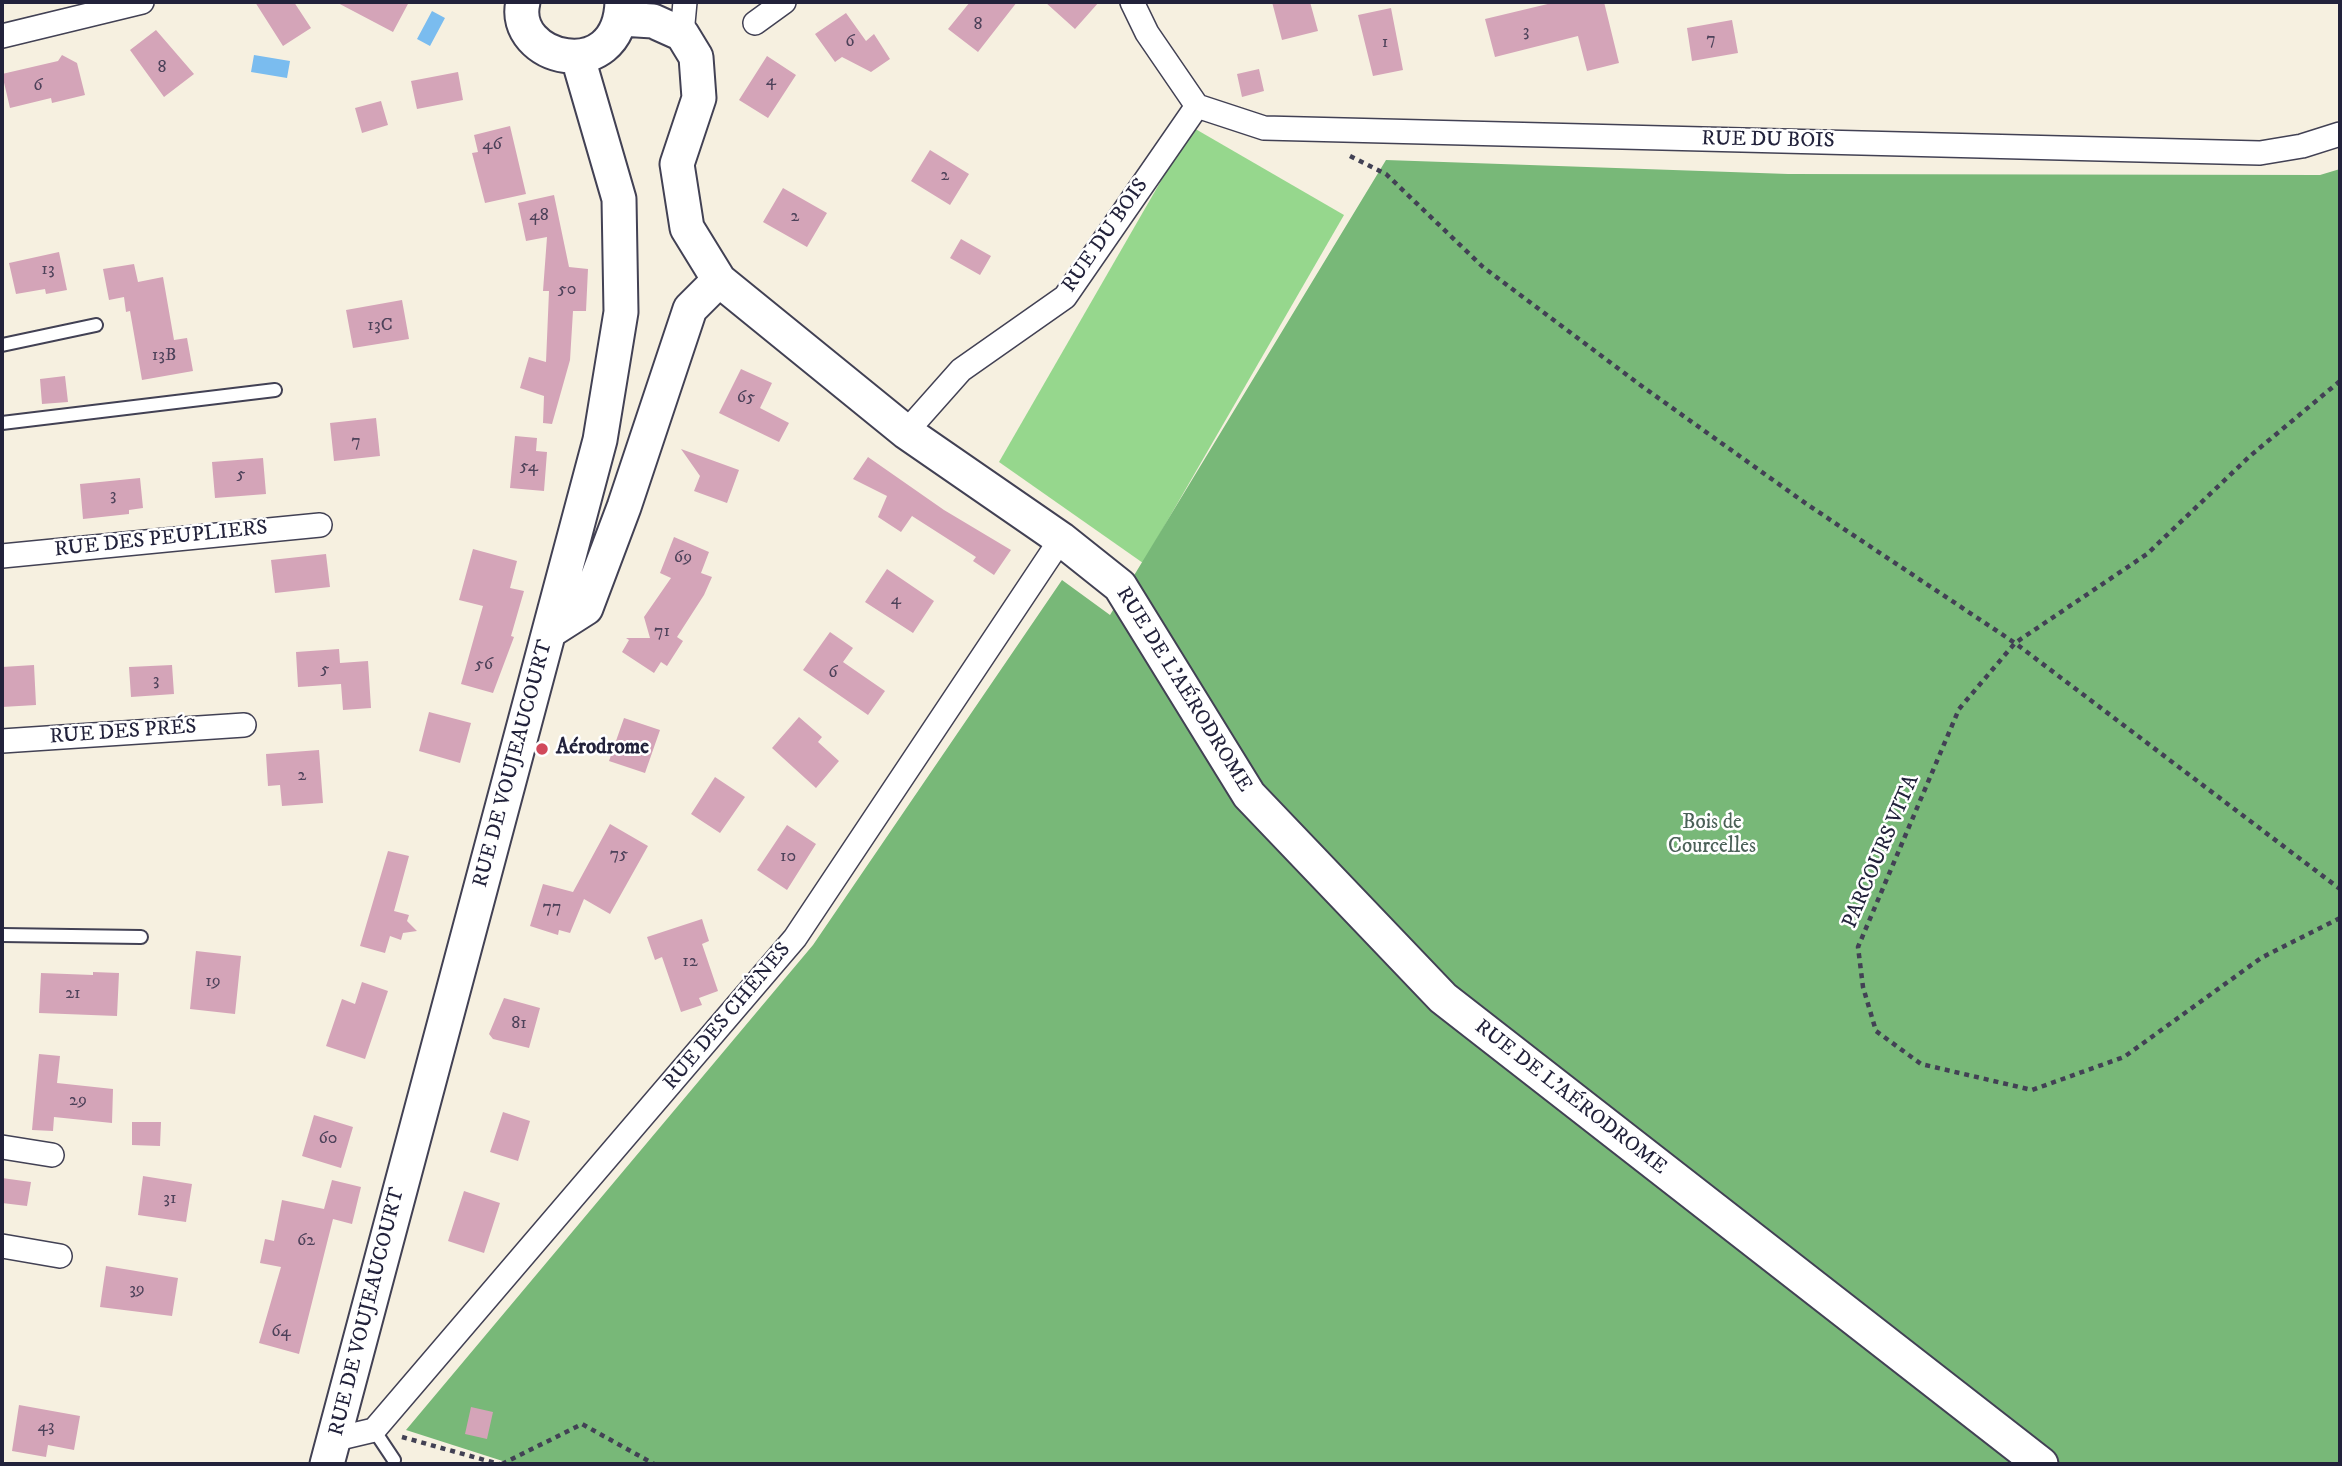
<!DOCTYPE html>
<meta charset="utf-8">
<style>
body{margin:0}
#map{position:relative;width:2342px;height:1466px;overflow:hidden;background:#f6f0e0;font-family:"IM FELL DW Pica",serif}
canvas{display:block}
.frame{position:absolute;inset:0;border:4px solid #22223b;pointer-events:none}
</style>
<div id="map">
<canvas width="2342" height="1466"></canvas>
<div class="frame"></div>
</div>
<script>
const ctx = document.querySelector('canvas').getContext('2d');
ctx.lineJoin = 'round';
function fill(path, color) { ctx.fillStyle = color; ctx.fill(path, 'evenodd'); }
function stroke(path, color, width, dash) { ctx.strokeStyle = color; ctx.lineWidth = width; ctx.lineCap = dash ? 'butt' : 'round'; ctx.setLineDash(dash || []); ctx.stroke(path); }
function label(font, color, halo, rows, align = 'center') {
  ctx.font = font + ' "IM FELL DW Pica",serif'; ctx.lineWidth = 5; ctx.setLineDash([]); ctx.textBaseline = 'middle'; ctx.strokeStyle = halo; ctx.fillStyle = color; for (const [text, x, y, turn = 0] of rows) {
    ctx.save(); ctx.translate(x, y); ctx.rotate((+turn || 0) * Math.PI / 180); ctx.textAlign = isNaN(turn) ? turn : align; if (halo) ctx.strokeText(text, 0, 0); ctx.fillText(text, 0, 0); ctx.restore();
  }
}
fill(new Path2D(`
 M 1192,127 L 1344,215 L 1143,563 L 999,462 Z`), '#96d78d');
fill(new Path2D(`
 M 1386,160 L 1788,174 L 2320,175 L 2340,169 L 2340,1464 L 512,1464 L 406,1430 L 813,945 L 1062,580 L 1110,615 Z`), '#78b878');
fill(new Path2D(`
 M 432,11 L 445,18 L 430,46 L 417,39 Z
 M 254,55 L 290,61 L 287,78 L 251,72 Z`), '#7abcef');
fill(new Path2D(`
 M 255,2 L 294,2 L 311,28 L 283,46 Z
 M 336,2 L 409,2 L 393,32 Z
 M 970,2 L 1017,2 L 978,52 L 948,29 Z
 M 1045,2 L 1099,2 L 1075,29 Z
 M 1272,2 L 1310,2 L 1318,31 L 1282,40 Z
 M 1556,2 L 1604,2 L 1619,63 L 1587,71 L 1578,36 L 1495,57 L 1485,19 Z
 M 1391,8 L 1403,70 L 1373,76 L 1358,15 Z
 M 846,13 L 866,41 L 874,34 L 890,59 L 871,72 L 842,57 L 835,62 L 815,34 Z
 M 1732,20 L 1738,53 L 1692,61 L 1687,28 Z
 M 156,30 L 194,74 L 164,97 L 130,50 Z
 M 62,55 L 77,63 L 85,95 L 52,103 L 51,98 L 10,108 L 2,74 L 58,61 Z
 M 767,56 L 796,75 L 768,118 L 739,100 Z
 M 1259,69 L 1264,91 L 1242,97 L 1237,74 Z
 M 458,72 L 463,100 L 417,109 L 411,81 Z
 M 381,101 L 388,125 L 362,133 L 355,108 Z
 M 510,126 L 526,194 L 485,203 L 472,153 L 478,152 L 474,135 Z
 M 930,150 L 969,174 L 950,205 L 911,181 Z
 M 783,188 L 827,213 L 807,247 L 763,222 Z
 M 554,195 L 569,267 L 588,269 L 586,311 L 573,311 L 570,360 L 552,424 L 543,423 L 544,396 L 520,388 L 529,357 L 546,362 L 549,291 L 543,291 L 547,237 L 526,241 L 518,203 Z
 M 961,239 L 991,256 L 980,275 L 950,258 Z
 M 59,252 L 67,290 L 46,294 L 45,289 L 16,294 L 9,263 Z
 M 134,264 L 138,282 L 163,277 L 174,340 L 187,338 L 193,371 L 142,380 L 130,311 L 126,312 L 124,297 L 109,300 L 103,269 Z
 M 402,300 L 409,339 L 353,348 L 346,310 Z
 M 741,369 L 772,383 L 760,408 L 789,423 L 779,442 L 719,413 Z
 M 65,376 L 68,402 L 42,404 L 40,379 Z
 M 376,418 L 380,456 L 334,461 L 330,423 Z
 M 515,436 L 537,438 L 536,451 L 547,452 L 544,491 L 510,488 Z
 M 681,449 L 739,470 L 727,503 L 694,491 L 700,476 Z
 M 868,457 L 944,510 L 1011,550 L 994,575 L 973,561 L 976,557 L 912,516 L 901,532 L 878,517 L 887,496 L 853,479 Z
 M 263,458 L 266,494 L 215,498 L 212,462 Z
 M 140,478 L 143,508 L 129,510 L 129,514 L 83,519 L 80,484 Z
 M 674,537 L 709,552 L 701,573 L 712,577 L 704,595 L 677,637 L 683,641 L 667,666 L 661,662 L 654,673 L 622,652 L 629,640 L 626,638 L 650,638 L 644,617 L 671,578 L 660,573 Z
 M 473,549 L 517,561 L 510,588 L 524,591 L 511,636 L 514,637 L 493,693 L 461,684 L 483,606 L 459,600 Z
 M 326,554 L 330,587 L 275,593 L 271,560 Z
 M 887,569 L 934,601 L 913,633 L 865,602 Z
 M 830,632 L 853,648 L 843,662 L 885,691 L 868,715 L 803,670 Z
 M 339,649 L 340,663 L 368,661 L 371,708 L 343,710 L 341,684 L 298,687 L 296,652 Z
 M 34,665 L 36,705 L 2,707 L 2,667 Z
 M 172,665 L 174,694 L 131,697 L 129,667 Z
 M 429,712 L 471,723 L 460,763 L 419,751 Z
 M 799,717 L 822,737 L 818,742 L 839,761 L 816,788 L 772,748 Z
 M 624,718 L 660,730 L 645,773 L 609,761 Z
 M 319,750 L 323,803 L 282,806 L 280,785 L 268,786 L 266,754 Z
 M 715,777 L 745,797 L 720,833 L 691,814 Z
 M 610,824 L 648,846 L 610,914 L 584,899 L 570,933 L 559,930 L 558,935 L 530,926 L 543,884 L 573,892 Z
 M 787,825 L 816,844 L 787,890 L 757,870 Z
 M 388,851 L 409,856 L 394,911 L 409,915 L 407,921 L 417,931 L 403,933 L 401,940 L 390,936 L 385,953 L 360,946 Z
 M 702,919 L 709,941 L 702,944 L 718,991 L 699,998 L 702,1005 L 681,1012 L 662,957 L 655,960 L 647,937 Z
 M 196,951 L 241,956 L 235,1014 L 190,1009 Z
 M 93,972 L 119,973 L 117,1016 L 39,1013 L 41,973 L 93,975 Z
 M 362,982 L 388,991 L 365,1059 L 326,1046 L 342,999 L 355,1004 Z
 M 504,998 L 540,1008 L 529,1048 L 493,1039 L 489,1034 Z
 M 39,1054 L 60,1056 L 57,1083 L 113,1089 L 112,1123 L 54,1117 L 53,1131 L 32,1130 Z
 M 503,1112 L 530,1121 L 518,1161 L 490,1152 Z
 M 314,1115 L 353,1127 L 341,1168 L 302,1156 Z
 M 132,1122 L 161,1122 L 160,1146 L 132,1145 Z
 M 143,1176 L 192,1184 L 186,1222 L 138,1215 Z
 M 2,1178 L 31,1182 L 27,1206 L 2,1203 Z
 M 332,1180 L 361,1187 L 352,1224 L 333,1219 L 299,1354 L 259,1343 L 281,1267 L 260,1263 L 265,1239 L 274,1241 L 282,1200 L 324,1209 Z
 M 464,1191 L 500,1203 L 484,1253 L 448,1241 Z
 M 106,1266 L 178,1278 L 172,1316 L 100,1307 Z
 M 19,1405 L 80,1416 L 74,1450 L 48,1445 L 46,1457 L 12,1451 Z
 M 471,1407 L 493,1412 L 487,1439 L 465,1434 Z`), '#d4a4b8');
const lane = new Path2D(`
 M 2,345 L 96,325
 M 2,423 L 275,390
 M 2,935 L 141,937
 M 374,1430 L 394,1460`);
const street = new Path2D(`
 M 1132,2 L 1147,33 L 1197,106 L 1264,128 L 2260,153 L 2302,146 L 2340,134
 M 755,23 L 784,2
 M 682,34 L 685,2
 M 2,36 L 142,2
 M 906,432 L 961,370 L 1065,297 L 1197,106
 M 2,556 L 320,525
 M 2,741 L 244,725
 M 2,1147 L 52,1155
 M 2,1246 L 60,1256
 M 336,1439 L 374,1430 L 795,938 L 1061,539`);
const secondary = new Path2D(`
 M 523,2 C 509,59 619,88 622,2
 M 621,19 L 653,21 L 682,34 L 696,57 L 699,98 L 677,164 L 687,228 L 719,280 L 906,432 L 1061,539 L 1120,586 L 1249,795 L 1443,998 L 2041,1464
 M 550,631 L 586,608 L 624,507 L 690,309 L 719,280
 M 327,1464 L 600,440 L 621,312 L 619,199 L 578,58`);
stroke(lane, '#424154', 16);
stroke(street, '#424154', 26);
stroke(secondary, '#424154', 37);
stroke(new Path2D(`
 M 1350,156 L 1386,174 L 1483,267 L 1643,387 L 1808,505 L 2015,643 L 2340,889
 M 2340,381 L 2250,456 L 2147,554 L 2015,643 L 1959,709 L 1858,947 L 1863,987 L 1876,1031 L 1921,1064 L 2032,1090 L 2124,1057 L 2261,958 L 2340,918
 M 402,1437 L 499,1464
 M 502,1464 L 582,1424 L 654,1464`), '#424154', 4.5, [5, 5]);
stroke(lane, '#fff', 12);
stroke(street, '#fff', 23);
stroke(secondary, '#fff', 33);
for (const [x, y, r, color] of [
 [542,749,7,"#d1495b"]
]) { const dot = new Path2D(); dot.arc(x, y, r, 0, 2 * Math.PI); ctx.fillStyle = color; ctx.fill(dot); stroke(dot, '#fff', 2.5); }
label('18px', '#4e425a', null, [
 ["8",978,25],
 ["3",1526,32],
 ["7",1711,40],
 ["6",850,42],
 ["1",1385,43],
 ["8",162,68],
 ["4",771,81],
 ["6",38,86],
 ["46",492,145],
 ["2",945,176],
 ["48",539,216],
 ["2",795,217],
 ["13",48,270],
 ["50",567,290],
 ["13C",380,326],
 ["13B",164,356],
 ["65",746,398],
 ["7",356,442],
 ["54",529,467],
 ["5",241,475],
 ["3",113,496],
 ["69",683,558],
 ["4",896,600],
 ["71",662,632],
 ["56",484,665],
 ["5",325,670],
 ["6",833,673],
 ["3",156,681],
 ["2",302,776],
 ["75",619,855],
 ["10",788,857],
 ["77",552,908],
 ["12",690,962],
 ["19",213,982],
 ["21",73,994],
 ["81",519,1024],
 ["29",78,1101],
 ["60",328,1139],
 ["31",170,1199],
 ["62",306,1241],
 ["39",137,1290],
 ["64",281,1332],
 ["43",46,1427]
]);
label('21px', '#22223b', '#fff', [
 ["RUE DU BOIS",1768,141,1],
 ["RUE DU BOIS",1106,236,-55],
 ["RUE DES PEUPLIERS",161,540,-6],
 ["RUE DE L'AÉRODROME",1183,690,58],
 ["RUE DES PRÉS",123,733,-4],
 ["RUE DE VOUJEAUCOURT",514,764,-75],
 ["PARCOURS VITA",1882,852,-67],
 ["RUE DES CHÊNES",728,1017,-50],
 ["RUE DE L'AÉRODROME",1570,1098,38],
 ["RUE DE VOUJEAUCOURT",368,1312,-76]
]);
label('bold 21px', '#22223b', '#fff', [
 ["Aérodrome",556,749]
], 'left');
label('21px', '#4b6158', '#fff', [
 ["Bois de",1712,824],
 ["Courcelles",1712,848]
]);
</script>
